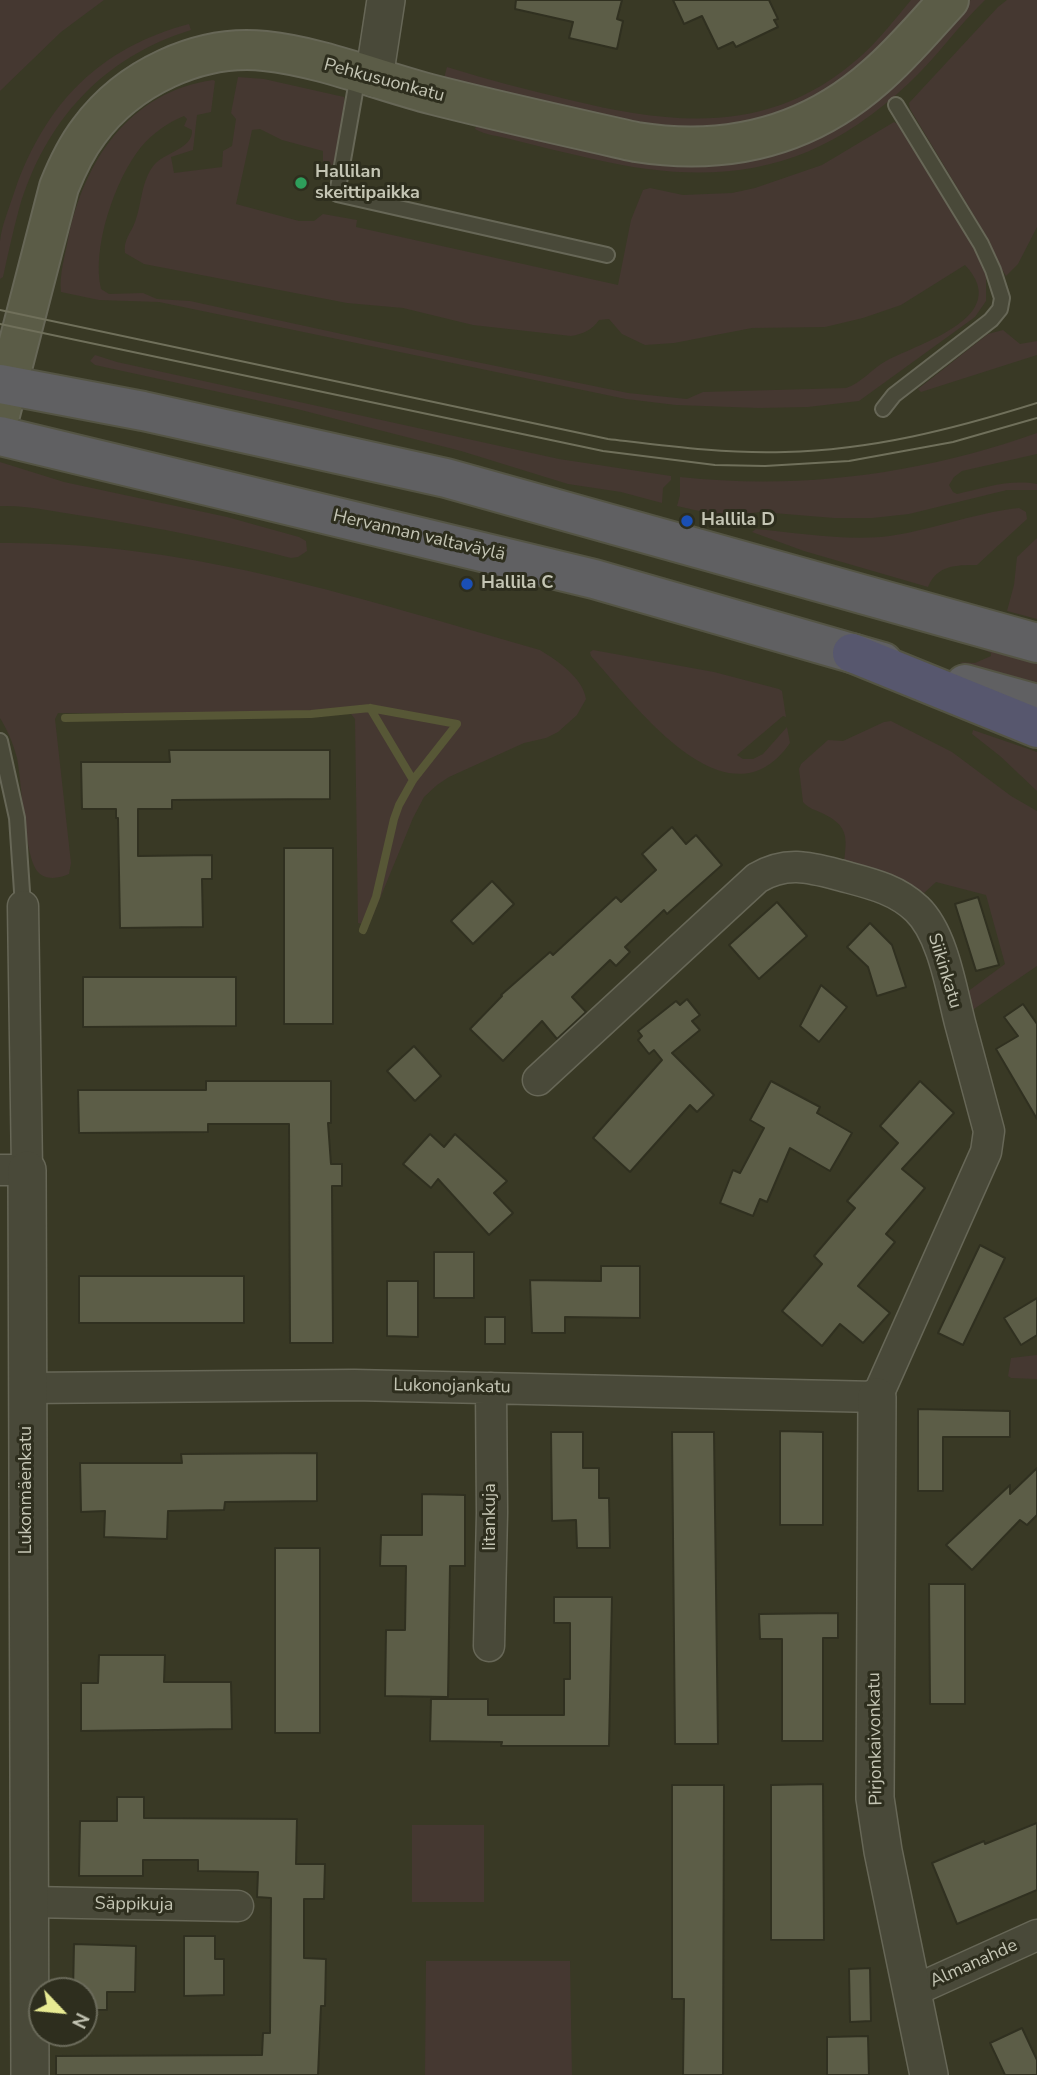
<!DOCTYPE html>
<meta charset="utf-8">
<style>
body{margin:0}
#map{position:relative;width:1037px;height:2075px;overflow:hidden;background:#393925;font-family:"Nunito Sans",sans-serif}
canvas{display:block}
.north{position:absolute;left:28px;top:1977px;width:70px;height:70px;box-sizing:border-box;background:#2e2e1e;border:2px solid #6a6a5a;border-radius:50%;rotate:116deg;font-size:19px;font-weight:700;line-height:28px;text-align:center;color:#c4c5b4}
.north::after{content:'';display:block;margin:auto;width:24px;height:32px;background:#e8eb93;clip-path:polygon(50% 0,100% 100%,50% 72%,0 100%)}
</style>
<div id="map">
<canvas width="1037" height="2075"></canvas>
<div class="north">N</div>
</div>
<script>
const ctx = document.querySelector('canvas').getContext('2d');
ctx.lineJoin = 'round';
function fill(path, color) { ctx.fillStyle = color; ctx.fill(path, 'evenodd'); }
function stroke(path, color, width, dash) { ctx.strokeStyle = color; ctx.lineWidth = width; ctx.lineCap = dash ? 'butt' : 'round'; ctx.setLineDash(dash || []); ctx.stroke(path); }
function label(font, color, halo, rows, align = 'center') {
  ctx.font = font + ' "Nunito Sans",sans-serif'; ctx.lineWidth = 6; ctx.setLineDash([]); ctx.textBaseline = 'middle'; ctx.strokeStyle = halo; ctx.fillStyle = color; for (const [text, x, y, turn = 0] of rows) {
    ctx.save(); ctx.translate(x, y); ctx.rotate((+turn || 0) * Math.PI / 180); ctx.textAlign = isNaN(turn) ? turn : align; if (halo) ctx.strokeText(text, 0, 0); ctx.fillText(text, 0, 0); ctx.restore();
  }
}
fill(new Path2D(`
 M 0,0 L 104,0 L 61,32 L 0,91 Z
 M 911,0 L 927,0 L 881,53 L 830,92 L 744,127 L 646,128 L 444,78 L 447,67 C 488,80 529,90 570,100 C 677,126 773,135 861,56 C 880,39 895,19 911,0 Z
 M 971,0 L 985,0 C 958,26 937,57 909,83 C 813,174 719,188 593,159 C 566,153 538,146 510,139 C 499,136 485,135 475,129 L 477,124 L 744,158 Z
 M 1007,0 L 1037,0 L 1037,227 L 1018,264 L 1006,276 L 997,261 L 990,242 L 910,109 L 909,103 L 998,7 Z
 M 189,24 L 191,30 C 103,57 45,121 19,209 C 13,231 8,254 3,277 L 0,279 C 0,267 0,253 0,241 C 2,224 10,206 15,190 C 46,103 99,48 189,24 Z
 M 238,77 L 264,79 L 344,97 L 345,105 L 334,163 L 329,168 L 323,165 L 323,151 L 282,140 L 260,129 L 252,130 L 236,204 L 299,221 L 314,221 L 323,214 L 357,220 L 356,227 L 618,285 L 631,220 L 643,190 L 650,188 L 683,195 L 732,193 L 755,188 L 822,165 L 894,122 L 901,126 L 971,242 L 986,275 L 986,301 L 975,317 L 859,401 L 808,407 L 759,408 L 676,405 L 626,399 L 159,302 L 99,300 L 61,292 C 59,275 65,256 68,239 C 84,161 129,92 213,80 L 215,81 L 211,112 L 197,115 L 193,150 L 171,157 L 174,173 L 222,167 L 223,151 L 232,146 L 236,119 L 231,113 ZM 184,116 L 187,119 L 184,126 L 192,130 C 193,149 165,152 154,165 C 141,181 142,204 135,222 C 131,233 123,240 125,253 L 144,264 L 347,303 L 403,308 L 473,325 L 571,336 C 583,334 592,330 599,320 L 609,319 L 622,334 L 645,345 L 674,343 L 752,328 L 825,327 L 863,318 L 901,305 L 965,265 C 1014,317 919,343 886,361 C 871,369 862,383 846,388 L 703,392 L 687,399 L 628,393 L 374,341 L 190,301 L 157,299 L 143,293 L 109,294 L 101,289 C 91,249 115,179 141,147 C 153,133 167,123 184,116 Z
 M 1003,330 L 1020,344 L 1037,341 L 1037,355 L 921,392 L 918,389 L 988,334 Z
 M 95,355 L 117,362 L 559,459 L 671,476 L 671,480 L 663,488 L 662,503 L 621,492 L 568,484 L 461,451 L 297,409 L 95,365 L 90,361 Z
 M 1037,433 L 1037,454 L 962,471 L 954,477 L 949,485 L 953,492 L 957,494 C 984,488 1009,479 1037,484 L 1037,490 L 1007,490 L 909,514 L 872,518 L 834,518 L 761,512 L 721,516 L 677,506 L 680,495 L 680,477 C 803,490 921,474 1037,433 Z
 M 0,462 L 64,482 L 227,517 L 299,537 L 306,541 L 307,551 L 298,557 L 291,558 C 225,541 159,528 91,517 C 61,513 30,505 0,506 Z
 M 1019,508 L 1026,512 L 1027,519 L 977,565 C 956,565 937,565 928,587 L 804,551 L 752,532 L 756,529 C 798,533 838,540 881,537 C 928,532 972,513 1019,508 Z
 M 1037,538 L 1037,619 L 1007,611 L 1014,585 L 1017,557 Z
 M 0,543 C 189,541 361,599 540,650 C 558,661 583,678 586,699 L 577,715 L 558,732 L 546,738 L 524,743 L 449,777 L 437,785 L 424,797 L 413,818 L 372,918 L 367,925 L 358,923 L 355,719 L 351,714 L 58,713 L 55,719 L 71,863 L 69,874 C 60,878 46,881 38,872 C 24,856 22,782 17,758 C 13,743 8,731 0,718 Z
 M 975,646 L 1037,663 L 1037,683 L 959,662 L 975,663 L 991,656 L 991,653 Z
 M 593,650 L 714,672 L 779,689 L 782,691 L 786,717 L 783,716 L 737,755 L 743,759 L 753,759 L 763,754 L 787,727 L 790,743 C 727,833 633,702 591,656 L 590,652 Z
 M 891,721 L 952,752 L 1011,796 L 1037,811 L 1037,966 L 971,1011 L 967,992 L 1005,964 L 986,895 L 936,882 L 924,893 L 904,881 L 844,863 C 847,837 849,826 822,813 C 815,810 808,808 803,802 L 799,769 L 801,764 L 828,740 L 843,741 L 884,722 Z
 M 973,730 L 1037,752 L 1037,791 L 1000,756 L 972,734 Z
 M 1037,1355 L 1037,1379 L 1011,1378 L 1008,1376 L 1011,1358 Z
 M 412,1825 L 484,1825 L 484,1902 L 412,1902 Z
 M 426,1961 L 570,1961 L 572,2075 L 425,2075 Z`), '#453831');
stroke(new Path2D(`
 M 370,708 L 413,780
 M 65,718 L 311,714 L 370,708 L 457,724 L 413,780 L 399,805 L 394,819 L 376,897 L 363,930`), '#575736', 8);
const building = new Path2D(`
 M 516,0 L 622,0 L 617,19 L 623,21 L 617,49 L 569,38 L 573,22 L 515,9 Z
 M 673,0 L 769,0 L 778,19 L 774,20 L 778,27 L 736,47 L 733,42 L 718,49 L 702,16 L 684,24 Z
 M 169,750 L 330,750 L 330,799 L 172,800 L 172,809 L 138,809 L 138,856 L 212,855 L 212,879 L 202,879 L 203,927 L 120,928 L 118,818 L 116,818 L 116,809 L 82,809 L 81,762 L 170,762 Z
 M 672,827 L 686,844 L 696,835 L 722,865 L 667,914 L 664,910 L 625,947 L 630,952 L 616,966 L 610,960 L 572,997 L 586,1012 L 557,1039 L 542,1021 L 503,1061 L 470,1029 L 502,996 L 501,995 L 550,952 L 553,955 L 616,897 L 621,902 L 656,870 L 642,854 Z
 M 284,848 L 333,848 L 333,1024 L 284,1024 Z
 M 492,881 L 514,904 L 473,944 L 451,921 Z
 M 978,897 L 999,965 L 976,971 L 955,904 Z
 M 777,902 L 807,936 L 759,979 L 729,945 Z
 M 870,923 L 892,945 L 906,987 L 877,996 L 868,967 L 847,947 Z
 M 83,977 L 236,977 L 236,1026 L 83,1027 Z
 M 821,985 L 847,1007 L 819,1042 L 800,1026 Z
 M 687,999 L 700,1015 L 692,1021 L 700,1030 L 672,1053 L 714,1095 L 697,1112 L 690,1105 L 630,1172 L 593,1138 L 662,1060 L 654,1050 L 649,1054 L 638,1040 L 642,1036 L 638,1031 L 676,1001 L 680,1005 Z
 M 1023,1004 L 1037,1024 L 1037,1119 L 996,1049 L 1018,1036 L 1004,1017 Z
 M 414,1046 L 441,1076 L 415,1101 L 387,1071 Z
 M 206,1081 L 331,1081 L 331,1123 L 328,1123 L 331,1164 L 342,1164 L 342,1186 L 332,1186 L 333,1343 L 290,1343 L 289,1124 L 208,1124 L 208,1132 L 79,1133 L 78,1090 L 206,1090 Z
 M 771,1081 L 820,1107 L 817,1113 L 852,1133 L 830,1171 L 790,1148 L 767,1202 L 760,1199 L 753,1216 L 720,1203 L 733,1170 L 740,1173 L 764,1128 L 750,1120 Z
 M 920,1081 L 954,1113 L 902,1169 L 925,1188 L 886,1234 L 895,1242 L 858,1286 L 890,1313 L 863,1343 L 840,1324 L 822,1346 L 782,1311 L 822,1264 L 814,1256 L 855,1208 L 847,1201 L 898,1143 L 880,1126 Z
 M 430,1134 L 444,1147 L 455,1134 L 507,1181 L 494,1193 L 513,1213 L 489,1235 L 438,1179 L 431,1188 L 403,1164 Z
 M 980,1245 L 1005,1258 L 963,1345 L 938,1333 Z
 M 434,1252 L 474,1252 L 474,1298 L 434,1298 Z
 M 601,1266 L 640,1266 L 640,1318 L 565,1317 L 565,1333 L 532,1333 L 530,1280 L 601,1281 Z
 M 79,1276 L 244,1276 L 244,1323 L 79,1323 Z
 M 387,1281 L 418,1281 L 418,1337 L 387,1336 Z
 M 1037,1298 L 1037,1335 L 1021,1345 L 1004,1318 Z
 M 485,1317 L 505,1317 L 505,1344 L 485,1344 Z
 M 918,1409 L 1010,1411 L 1010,1437 L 943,1437 L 943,1491 L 918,1491 Z
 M 780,1431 L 823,1432 L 823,1525 L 780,1525 Z
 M 551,1432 L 583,1432 L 583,1468 L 599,1468 L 599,1498 L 609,1498 L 610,1548 L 577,1548 L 576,1520 L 552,1521 Z
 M 672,1432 L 714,1432 L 718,1744 L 675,1744 Z
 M 317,1453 L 317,1501 L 225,1502 L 224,1510 L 168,1511 L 167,1539 L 104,1537 L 105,1511 L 81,1512 L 80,1463 L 182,1463 L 181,1454 Z
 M 1037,1468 L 1037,1515 L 1027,1525 L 1020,1520 L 972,1570 L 946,1545 L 1010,1485 L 1010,1494 Z
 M 422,1494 L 465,1495 L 465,1566 L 450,1566 L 448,1697 L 385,1696 L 386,1630 L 405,1630 L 406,1566 L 380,1566 L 381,1535 L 422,1535 Z
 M 275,1548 L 320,1548 L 320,1733 L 275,1733 Z
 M 929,1584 L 965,1584 L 965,1704 L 930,1704 Z
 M 554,1597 L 612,1597 L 609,1746 L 501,1746 L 502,1742 L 430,1741 L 431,1699 L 488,1699 L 488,1715 L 564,1715 L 564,1679 L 570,1679 L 570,1623 L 554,1623 Z
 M 838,1613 L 838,1638 L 823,1638 L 823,1741 L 782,1741 L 782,1639 L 760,1639 L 759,1614 Z
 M 99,1655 L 165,1655 L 164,1682 L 231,1682 L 232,1729 L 81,1731 L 81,1683 L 98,1683 Z
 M 823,1784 L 824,1940 L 771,1940 L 771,1785 Z
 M 672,1785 L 724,1785 L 723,2075 L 683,2075 L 684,1999 L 672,1999 Z
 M 117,1797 L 144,1797 L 144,1818 L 297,1819 L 296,1864 L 325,1864 L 324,1899 L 304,1899 L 304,1958 L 326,1959 L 325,2006 L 321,2006 L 318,2075 L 56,2075 L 56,2056 L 262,2055 L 263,2033 L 270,2033 L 271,1898 L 257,1897 L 258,1872 L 198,1871 L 198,1860 L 143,1860 L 143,1876 L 79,1876 L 80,1821 L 117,1821 Z
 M 1037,1823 L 1037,1890 L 957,1924 L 932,1863 L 984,1841 L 985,1844 Z
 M 184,1936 L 215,1936 L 215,1959 L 224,1959 L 224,1995 L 184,1996 Z
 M 74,1944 L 136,1946 L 135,1992 L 107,1992 L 107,2010 L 84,2010 L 84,1991 L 73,1991 Z
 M 870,1968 L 871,2021 L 850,2022 L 849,1969 Z
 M 1022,2028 L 1037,2060 L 1037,2075 L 1005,2075 L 990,2043 Z
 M 868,2036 L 869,2075 L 827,2075 L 827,2037 Z`);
fill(building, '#5c5d47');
stroke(building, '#303020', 2);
const service = new Path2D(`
 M 358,75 L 337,194 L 607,255
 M 883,409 L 894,395 L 991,320 L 1000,309 L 1002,298 L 993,270 L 981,244 L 896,105
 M 0,741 L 17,818 L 23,906`);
const minor = new Path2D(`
 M 0,1170 L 27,1170 L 23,906
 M 26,1388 L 354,1385 L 877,1397 L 986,1152 L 989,1131 C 979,1095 970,1059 960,1023 C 951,988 943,934 917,909 C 895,888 868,883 839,875 C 808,867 786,861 757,878 L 538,1080
 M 489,1646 L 492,1513 L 491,1388
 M 30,1902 L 238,1906
 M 911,1992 L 1037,1935`);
const tertiary = new Path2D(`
 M 374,78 L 386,0
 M 27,1170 L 30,2075
 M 877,1397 L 875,1798 L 883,1851 L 929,2075`);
const secondary = new Path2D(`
 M 0,415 L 59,187 C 67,167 76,148 89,131 C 128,78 199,44 265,51 C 322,57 379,81 434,95 C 501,112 569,127 636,142 C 725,156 806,138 875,77 C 902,54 925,26 949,0`);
const trunk = new Path2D(`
 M 0,384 L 143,411 L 446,478 L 1037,643
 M 0,436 L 594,579 L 883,662
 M 965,684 L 1037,704`);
const motorway = new Path2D(`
 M 852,653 L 1037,728`);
stroke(service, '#676757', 18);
stroke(minor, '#676757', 33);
stroke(tertiary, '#676757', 40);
stroke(secondary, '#676757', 42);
stroke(trunk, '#545444', 42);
stroke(motorway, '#545444', 42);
stroke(service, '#494939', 14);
stroke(minor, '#494939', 30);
stroke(tertiary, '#494939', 37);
stroke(secondary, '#5b5c47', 38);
stroke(trunk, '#606062', 38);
stroke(motorway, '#57576e', 38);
stroke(new Path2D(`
 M 0,310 L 608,439 C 667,446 725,454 785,452 C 872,450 954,429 1037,403
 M 0,324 L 603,451 L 715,465 L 765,466 L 849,461 L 953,442 L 1037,418`), '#70705b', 2);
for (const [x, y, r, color] of [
 [301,183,7,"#2e9e5b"],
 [687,521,7,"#1a4fb4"],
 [467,584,7,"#1a4fb4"]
]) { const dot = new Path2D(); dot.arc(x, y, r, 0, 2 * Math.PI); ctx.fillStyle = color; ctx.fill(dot); stroke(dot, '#2e2e1e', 2.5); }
label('18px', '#c4c5b4', '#2e2e1e', [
 ["Pehkusuonkatu",384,81,15],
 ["Hervannan valtaväylä",419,536,13],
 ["Siikinkatu",944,971,73],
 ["Lukonojankatu",452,1387,1],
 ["Lukonmäenkatu",27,1490,-90],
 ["Iitankuja",491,1517,-90],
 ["Pirjonkaivonkatu",876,1739,-91],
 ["Säppikuja",134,1905,1],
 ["Almanahde",974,1964,-24]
]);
label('bold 18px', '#c4c5b4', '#2e2e1e', [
 ["Hallilan",315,173],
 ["skeittipaikka",315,194],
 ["Hallila D",701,521],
 ["Hallila C",481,584]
], 'left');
</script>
